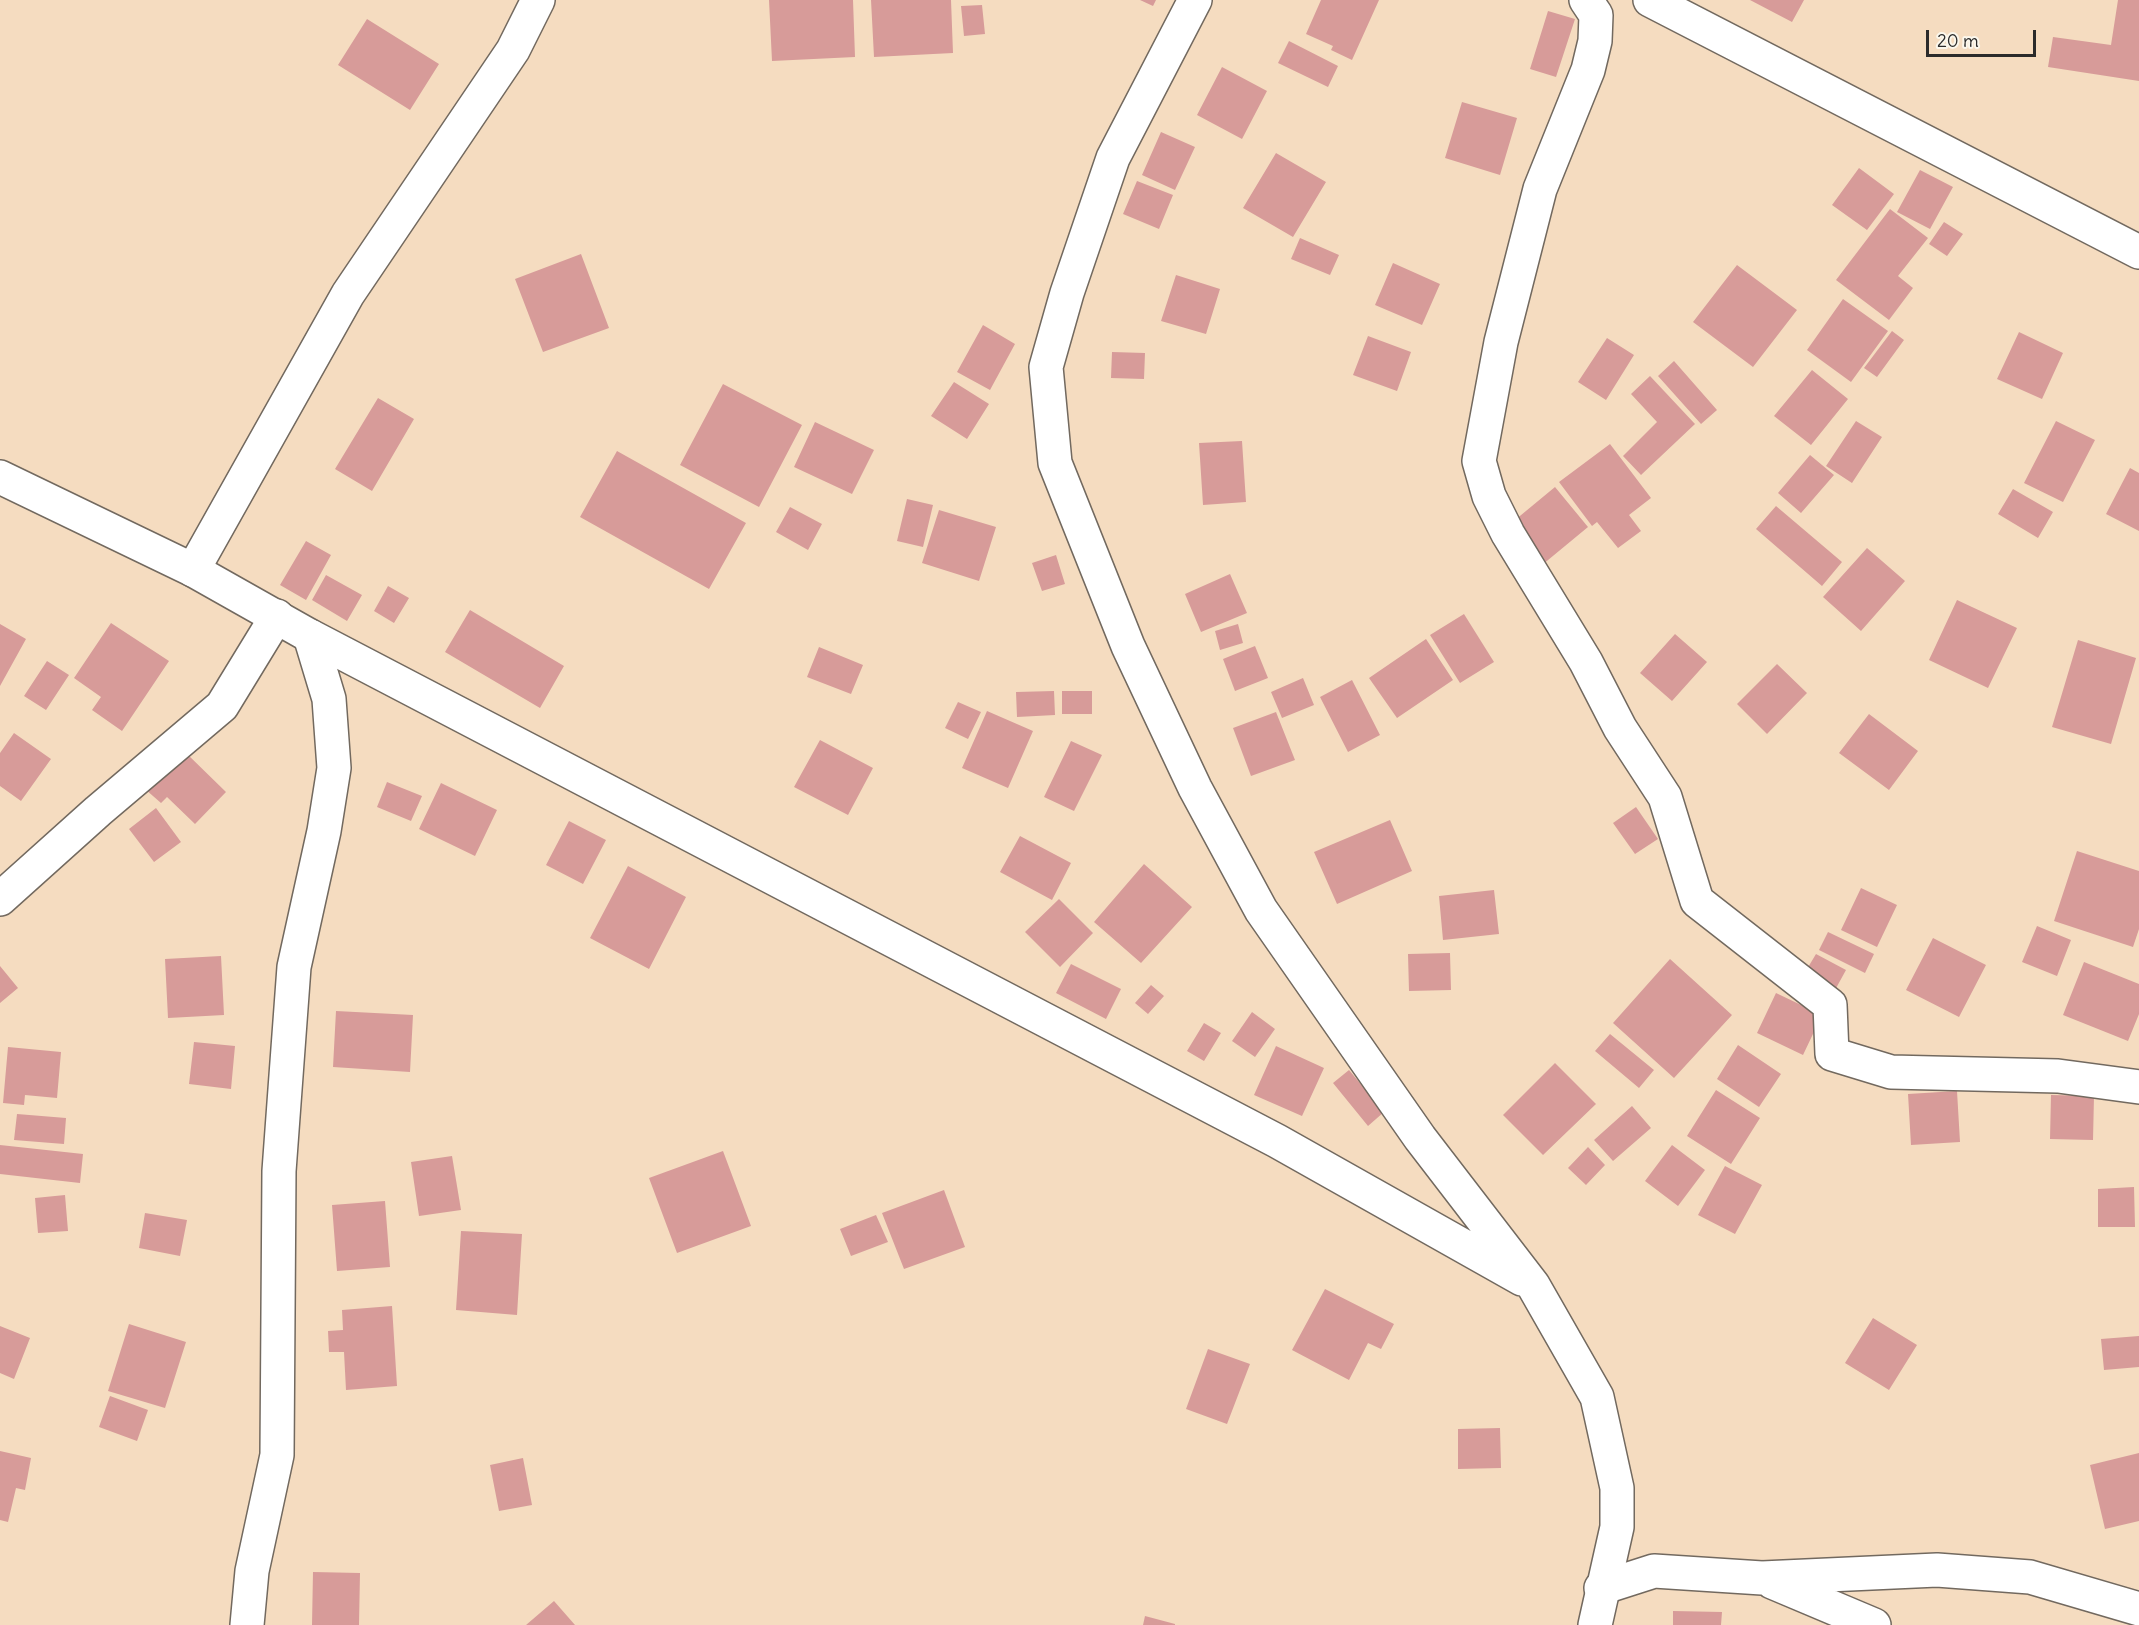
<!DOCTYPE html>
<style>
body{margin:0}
#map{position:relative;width:2139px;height:1625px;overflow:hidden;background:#f5dcc0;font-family:Delius,sans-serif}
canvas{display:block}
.scale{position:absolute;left:1926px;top:30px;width:110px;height:27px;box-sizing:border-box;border:3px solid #2b2b2b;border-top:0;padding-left:8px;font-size:18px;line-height:21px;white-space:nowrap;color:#2b2b2b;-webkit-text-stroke:4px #fbf7ec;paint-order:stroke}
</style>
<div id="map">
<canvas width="2139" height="1625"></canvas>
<div class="scale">20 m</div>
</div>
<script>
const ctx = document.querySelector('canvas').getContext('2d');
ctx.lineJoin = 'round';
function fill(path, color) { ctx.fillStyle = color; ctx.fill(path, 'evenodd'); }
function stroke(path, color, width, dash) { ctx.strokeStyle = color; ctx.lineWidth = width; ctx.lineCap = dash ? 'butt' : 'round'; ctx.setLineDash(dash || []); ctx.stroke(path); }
fill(new Path2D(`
 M 769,0 L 853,0 L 855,57 L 772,61 Z
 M 871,0 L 951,0 L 953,53 L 874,57 Z
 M 1140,0 L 1156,0 L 1153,6 Z
 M 1321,0 L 1379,0 L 1352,60 L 1331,50 L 1333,46 L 1306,34 Z
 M 1750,0 L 1804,0 L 1792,22 Z
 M 2118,0 L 2139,0 L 2139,81 L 2048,67 L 2053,37 L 2111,45 Z
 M 982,5 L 985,34 L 964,36 L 961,6 Z
 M 1548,11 L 1575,19 L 1556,77 L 1530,69 Z
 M 367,19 L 439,64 L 410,110 L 338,65 Z
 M 1289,41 L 1338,66 L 1328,87 L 1278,63 Z
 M 1222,67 L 1267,91 L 1242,139 L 1197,115 Z
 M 1462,102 L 1517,118 L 1500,175 L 1445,158 Z
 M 1161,132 L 1195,147 L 1175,190 L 1142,175 Z
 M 1276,153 L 1326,182 L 1293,237 L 1243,208 Z
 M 1859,168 L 1894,194 L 1867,230 L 1832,205 Z
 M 1920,170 L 1953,187 L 1930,229 L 1897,212 Z
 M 1137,181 L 1173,195 L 1159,229 L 1123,214 Z
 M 1890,209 L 1928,238 L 1898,276 L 1913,288 L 1889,320 L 1836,280 Z
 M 1944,222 L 1963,234 L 1947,256 L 1929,244 Z
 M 1300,238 L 1339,255 L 1330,275 L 1291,259 Z
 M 581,254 L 609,328 L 543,352 L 515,279 Z
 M 1393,263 L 1440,284 L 1422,325 L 1375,305 Z
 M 1737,265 L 1797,310 L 1753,367 L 1693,322 Z
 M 1176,275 L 1220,289 L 1206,334 L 1161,321 Z
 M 1843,299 L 1888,331 L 1851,382 L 1807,350 Z
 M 983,325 L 1015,344 L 990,390 L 957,372 Z
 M 1892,331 L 1904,340 L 1877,377 L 1864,368 Z
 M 2019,332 L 2063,353 L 2042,399 L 1997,379 Z
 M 1368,336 L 1411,352 L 1397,391 L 1353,375 Z
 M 1607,338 L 1634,355 L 1606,400 L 1578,382 Z
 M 1112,352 L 1145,353 L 1144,379 L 1111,378 Z
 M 1674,361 L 1717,410 L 1701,424 L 1658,376 Z
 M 1812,370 L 1848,399 L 1811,445 L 1774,416 Z
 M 1650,376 L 1695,424 L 1641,475 L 1623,456 L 1657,422 L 1631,394 Z
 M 954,382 L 989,404 L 967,439 L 931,416 Z
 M 723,384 L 802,425 L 759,507 L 680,465 Z
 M 378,398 L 414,419 L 372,491 L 335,469 Z
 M 1856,421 L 1882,437 L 1852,483 L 1826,466 Z
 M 2056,421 L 2095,440 L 2063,502 L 2024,483 Z
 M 815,422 L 874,450 L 852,494 L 794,467 Z
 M 1242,441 L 1246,502 L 1203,505 L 1199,443 Z
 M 1610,444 L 1651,498 L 1629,515 L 1641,531 L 1618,548 L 1597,522 L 1592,526 L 1559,482 Z
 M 617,451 L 746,523 L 709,589 L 580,517 Z
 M 1810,455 L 1834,475 L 1801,513 L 1778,493 Z
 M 2130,468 L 2139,473 L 2139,531 L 2106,514 Z
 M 1555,487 L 1588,527 L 1542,565 L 1509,525 Z
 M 2013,489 L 2053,512 L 2038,538 L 1998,514 Z
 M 907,499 L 933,505 L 923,547 L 897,541 Z
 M 1776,506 L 1842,562 L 1822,586 L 1756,529 Z
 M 790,507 L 822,524 L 808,550 L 776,532 Z
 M 939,510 L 996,527 L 979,581 L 922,563 Z
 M 306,541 L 331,555 L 306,600 L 280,585 Z
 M 1867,548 L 1905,581 L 1861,631 L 1823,597 Z
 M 1056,555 L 1065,584 L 1042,591 L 1032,563 Z
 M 1230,574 L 1247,613 L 1201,632 L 1185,594 Z
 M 326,575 L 362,595 L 347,621 L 312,600 Z
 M 388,586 L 409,598 L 394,623 L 374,611 Z
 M 1957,600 L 2017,628 L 1988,688 L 1929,660 Z
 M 470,610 L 564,666 L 540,708 L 445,652 Z
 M 1464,614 L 1494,662 L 1460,683 L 1430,635 Z
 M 111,623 L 169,661 L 122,731 L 92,710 L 101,697 L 74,678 Z
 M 0,624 L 26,639 L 0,686 Z
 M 1238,624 L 1243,643 L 1220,650 L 1215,631 Z
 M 1675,634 L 1707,662 L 1672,701 L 1640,673 Z
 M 1426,639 L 1453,680 L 1397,718 L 1369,678 Z
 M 2078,640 L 2136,658 L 2111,744 L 2052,727 Z
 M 1255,646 L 1268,678 L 1235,691 L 1223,659 Z
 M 819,647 L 863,665 L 851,694 L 807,677 Z
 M 47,661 L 69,675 L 46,710 L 24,696 Z
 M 1777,664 L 1807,693 L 1767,734 L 1737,704 Z
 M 1303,678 L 1314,705 L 1282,718 L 1271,692 Z
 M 1352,680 L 1380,735 L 1348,752 L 1320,697 Z
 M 1054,691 L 1055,715 L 1017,717 L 1016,692 Z
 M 1062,691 L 1092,691 L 1092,714 L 1062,714 Z
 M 958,702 L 981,712 L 968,739 L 945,728 Z
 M 987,711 L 1033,731 L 1008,788 L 962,768 Z
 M 1276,712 L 1295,760 L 1251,776 L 1233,728 Z
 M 1869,714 L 1918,751 L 1889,790 L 1839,753 Z
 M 14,733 L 51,759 L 21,801 L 0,786 L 0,753 Z
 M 820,740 L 873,768 L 848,815 L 794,787 Z
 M 1071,741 L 1102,755 L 1074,811 L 1044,797 Z
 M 184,751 L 226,792 L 195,824 L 167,797 L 161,803 L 145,789 Z
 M 387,782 L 422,796 L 411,821 L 377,807 Z
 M 441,783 L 497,810 L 475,856 L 419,829 Z
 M 1636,807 L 1658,839 L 1635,854 L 1613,823 Z
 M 156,808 L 181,842 L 154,862 L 129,829 Z
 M 1390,820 L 1412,871 L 1337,904 L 1314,852 Z
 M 569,821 L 606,840 L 583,884 L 546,865 Z
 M 1020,836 L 1071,863 L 1052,900 L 1000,872 Z
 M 2077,851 L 2139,871 L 2139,929 L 2133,947 L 2054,921 Z
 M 1144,864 L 1192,907 L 1141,963 L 1094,922 Z
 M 628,866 L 686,897 L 649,969 L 590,938 Z
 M 1861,888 L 1897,905 L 1877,947 L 1841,930 Z
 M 1494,890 L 1499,934 L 1443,940 L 1439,896 Z
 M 1059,899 L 1093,933 L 1060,967 L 1025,932 Z
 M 2037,926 L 2071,940 L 2057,976 L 2022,962 Z
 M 1828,932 L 1874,954 L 1865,973 L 1819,950 Z
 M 1933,938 L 1986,965 L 1959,1017 L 1906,990 Z
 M 1450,953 L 1451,990 L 1409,991 L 1408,954 Z
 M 1816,954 L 1846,970 L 1835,990 L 1804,974 Z
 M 221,956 L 224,1015 L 168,1018 L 165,959 Z
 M 1670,959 L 1732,1015 L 1674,1078 L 1613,1023 Z
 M 2084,962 L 2139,984 L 2139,1014 L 2128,1041 L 2063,1015 Z
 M 1071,964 L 1121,989 L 1106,1019 L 1056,993 Z
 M 0,966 L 18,988 L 0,1003 Z
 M 1151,985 L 1164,996 L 1148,1014 L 1135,1003 Z
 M 1776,993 L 1822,1015 L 1803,1055 L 1757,1033 Z
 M 336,1011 L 413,1015 L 410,1072 L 333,1067 Z
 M 1252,1012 L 1275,1029 L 1255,1057 L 1232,1041 Z
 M 1204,1023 L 1221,1033 L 1204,1061 L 1187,1051 Z
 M 1610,1034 L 1654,1070 L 1639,1088 L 1595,1051 Z
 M 194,1042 L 235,1046 L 231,1089 L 189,1084 Z
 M 1738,1045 L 1781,1074 L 1759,1107 L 1717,1079 Z
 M 1276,1046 L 1324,1068 L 1302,1116 L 1254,1095 Z
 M 8,1047 L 61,1052 L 57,1098 L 25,1095 L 24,1105 L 3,1103 Z
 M 1555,1063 L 1596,1104 L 1543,1155 L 1503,1115 Z
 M 1349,1070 L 1384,1112 L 1368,1126 L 1333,1083 Z
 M 1716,1090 L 1760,1118 L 1731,1164 L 1687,1136 Z
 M 1957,1091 L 1960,1142 L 1911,1145 L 1908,1094 Z
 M 2051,1095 L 2094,1096 L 2093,1140 L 2050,1139 Z
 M 1632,1106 L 1651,1128 L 1613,1161 L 1594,1140 Z
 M 17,1114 L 66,1118 L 64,1144 L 14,1140 Z
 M 0,1145 L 83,1154 L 80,1183 L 0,1174 Z
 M 1672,1145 L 1705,1170 L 1678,1206 L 1645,1181 Z
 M 1588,1147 L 1605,1165 L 1586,1185 L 1568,1168 Z
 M 723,1151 L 751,1226 L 677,1253 L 649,1178 Z
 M 452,1156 L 461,1210 L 419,1216 L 411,1162 Z
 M 1725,1166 L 1762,1185 L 1735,1234 L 1698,1215 Z
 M 2134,1187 L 2135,1227 L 2098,1227 L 2098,1189 Z
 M 944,1190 L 965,1247 L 904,1269 L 882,1213 Z
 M 65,1195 L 68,1231 L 38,1233 L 35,1198 Z
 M 385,1201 L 390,1267 L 337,1271 L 332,1205 Z
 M 145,1213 L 187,1220 L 180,1256 L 139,1248 Z
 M 876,1215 L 888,1242 L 851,1256 L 840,1229 Z
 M 461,1231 L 522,1234 L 517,1315 L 456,1310 Z
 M 1325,1289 L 1394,1324 L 1381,1349 L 1368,1343 L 1349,1380 L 1292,1350 Z
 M 392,1306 L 397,1386 L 346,1390 L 344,1352 L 329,1352 L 328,1331 L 343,1330 L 342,1310 Z
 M 1873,1318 L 1917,1345 L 1889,1390 L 1845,1363 Z
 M 129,1324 L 186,1342 L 165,1408 L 108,1391 Z
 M 0,1326 L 30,1338 L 14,1379 L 0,1373 Z
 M 2139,1336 L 2139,1367 L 2104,1370 L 2101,1339 Z
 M 1208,1349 L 1250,1364 L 1227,1424 L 1186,1409 Z
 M 110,1396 L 148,1410 L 137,1441 L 99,1427 Z
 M 1500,1428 L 1501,1468 L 1458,1469 L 1458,1429 Z
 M 0,1451 L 31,1458 L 25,1490 L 16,1488 L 8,1522 L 0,1520 Z
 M 2139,1453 L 2139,1521 L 2105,1529 L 2090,1465 Z
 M 523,1458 L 532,1505 L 499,1511 L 490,1465 Z
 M 313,1572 L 360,1573 L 359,1625 L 312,1625 Z
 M 554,1601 L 575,1625 L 526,1625 Z
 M 1673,1611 L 1722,1612 L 1721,1625 L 1673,1625 Z
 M 1145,1616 L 1175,1624 L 1175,1625 L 1143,1625 Z`), '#d79b99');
const street = new Path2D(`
 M 1586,0 L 1596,15 L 1595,41 L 1588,70 L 1540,189 L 1501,342 L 1479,461 L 1489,496 L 1508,534 L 1586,662 L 1620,728 L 1665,797 L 1697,901 L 1830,1005 L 1832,1054 L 1891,1072 L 2058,1076 L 2139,1087
 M 1650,0 L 2139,252
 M 193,570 L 348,294 L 513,50 L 538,0
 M 0,899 L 98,811 L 222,706 L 277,616
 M 1772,1582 L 1874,1625
 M 1601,1588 L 1654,1571 L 1762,1578 L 1937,1570 L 2030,1577 L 2139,1609
 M 247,1625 L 252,1571 L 277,1455 L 279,1171 L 294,967 L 324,831 L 334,768 L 329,699 L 310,636`);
const secondary = new Path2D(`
 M 1195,0 L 1113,158 L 1067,293 L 1046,367 L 1055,463 L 1128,646 L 1195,788 L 1261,910 L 1420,1138 L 1533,1285 L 1597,1397 L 1617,1488 L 1617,1527 L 1595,1625
 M 0,477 L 193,570 L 310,636 L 1277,1141 L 1522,1279`);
stroke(street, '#72695f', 36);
stroke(secondary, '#72695f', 36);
stroke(street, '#fff', 33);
stroke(secondary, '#fff', 33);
</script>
